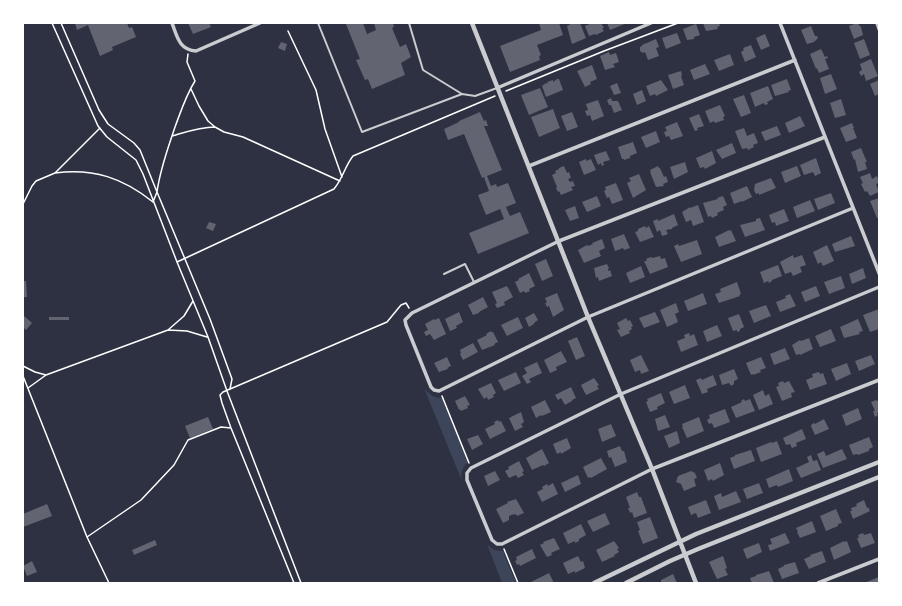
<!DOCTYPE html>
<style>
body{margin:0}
#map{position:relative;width:902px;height:606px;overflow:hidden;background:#2d3142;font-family:Poppins,sans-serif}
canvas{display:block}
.frame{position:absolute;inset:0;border:24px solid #fff;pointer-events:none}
</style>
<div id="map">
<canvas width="902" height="606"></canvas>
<div class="frame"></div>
</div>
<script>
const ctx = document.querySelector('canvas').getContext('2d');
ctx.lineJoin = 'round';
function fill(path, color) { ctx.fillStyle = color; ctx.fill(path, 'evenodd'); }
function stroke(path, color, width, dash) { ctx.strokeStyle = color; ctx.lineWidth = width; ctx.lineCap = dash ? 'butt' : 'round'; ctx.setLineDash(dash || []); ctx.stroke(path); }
fill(new Path2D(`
 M 424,388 C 430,395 434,398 443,398 L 468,462 C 462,468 460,472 462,481 Z
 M 487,544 L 494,550 L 503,551 L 516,583 L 502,583 Z`), '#3c4559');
fill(new Path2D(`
 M 75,23 L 127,23 L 129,28 L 132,27 L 136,37 L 112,47 L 113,50 L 100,56 L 88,25 L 77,30 Z
 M 188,23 L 209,23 L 211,27 L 193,34 Z
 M 349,23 L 363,23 L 367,34 L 376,30 L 374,23 L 393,23 L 394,27 L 392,28 L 400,47 L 406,44 L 411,57 L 401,63 L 405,75 L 372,89 L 368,79 L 365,80 L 356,60 L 360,59 L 346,24 Z
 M 539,23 L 559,23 L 563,35 L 537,45 L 541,55 L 539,56 L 540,60 L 510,72 L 500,46 L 541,30 Z
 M 572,23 L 580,23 L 586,38 L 572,44 L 567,26 Z
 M 592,23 L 601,23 L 604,28 L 602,28 L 604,31 L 596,35 L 595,34 L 589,36 L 585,26 Z
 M 607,23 L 627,23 L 610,30 Z
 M 703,23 L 719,23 L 720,26 L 717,27 L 718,29 L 706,31 Z
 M 857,23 L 861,27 L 863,35 L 854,39 L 849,26 Z
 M 696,24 L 700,35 L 694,37 L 694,39 L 687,40 L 683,29 Z
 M 811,26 L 815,36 L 817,36 L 818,38 L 814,42 L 807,44 L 801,30 Z
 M 677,33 L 681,43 L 666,49 L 662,38 Z
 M 765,34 L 770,46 L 761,50 L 756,38 Z
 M 656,39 L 659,47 L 656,48 L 659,56 L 648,60 L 645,52 L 643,53 L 640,51 L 640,47 L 642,46 L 642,45 Z
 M 864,39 L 870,55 L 860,59 L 854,43 Z
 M 281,42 L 287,44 L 285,51 L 278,48 Z
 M 751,45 L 756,57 L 745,62 L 741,52 L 744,50 L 743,48 Z
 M 821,49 L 825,57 L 827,56 L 828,58 L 825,59 L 829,69 L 819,73 L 817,68 L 816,69 L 810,54 Z
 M 609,52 L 610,55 L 616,53 L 619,62 L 613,64 L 615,67 L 605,70 L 600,56 Z
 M 730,54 L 734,65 L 719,71 L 714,60 Z
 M 871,59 L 878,76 L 866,81 L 864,74 L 861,76 L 859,72 L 862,70 L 860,64 Z
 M 705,64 L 710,74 L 694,80 L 690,70 Z
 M 592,65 L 597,79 L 590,82 L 591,84 L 585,87 L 577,71 Z
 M 681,71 L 682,75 L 681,76 L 684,85 L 673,89 L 668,75 Z
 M 831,74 L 837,89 L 825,94 L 820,78 Z
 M 557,79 L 559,79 L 563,90 L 546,97 L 542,86 L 546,83 L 548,84 L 547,82 L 553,80 L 553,82 Z
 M 787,79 L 791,90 L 788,91 L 789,92 L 775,96 L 771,85 Z
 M 661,80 L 668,90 L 656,96 L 655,94 L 650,96 L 646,86 Z
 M 879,80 L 879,94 L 875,96 L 870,84 Z
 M 617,83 L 621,93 L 614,95 L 610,86 Z
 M 768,86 L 773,99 L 767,102 L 768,104 L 765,105 L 764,103 L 755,107 L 750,93 Z
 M 540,88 L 548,107 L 529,115 L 521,95 Z
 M 642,90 L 646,101 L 637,105 L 633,94 Z
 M 744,95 L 751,113 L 741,117 L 733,99 Z
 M 611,98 L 612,101 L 618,101 L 622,110 L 614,113 L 611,105 L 609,105 L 607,100 Z
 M 841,99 L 846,115 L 835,118 L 830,103 Z
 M 598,100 L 604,116 L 592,121 L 590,115 L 587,116 L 585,111 L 588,110 L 586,104 Z
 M 720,105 L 725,116 L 723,117 L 724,120 L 715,123 L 714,121 L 710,123 L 705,111 Z
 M 553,109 L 560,128 L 539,137 L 531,117 Z
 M 480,112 L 484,121 L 486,120 L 488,126 L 484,126 L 502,170 L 487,176 L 491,186 L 496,184 L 497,187 L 508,183 L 516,203 L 506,207 L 510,216 L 520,212 L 529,233 L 478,254 L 469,233 L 504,219 L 500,209 L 486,215 L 478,195 L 489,191 L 484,177 L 482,178 L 464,134 L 448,140 L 444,129 L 459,122 L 459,121 Z
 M 572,112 L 578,127 L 567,131 L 561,116 Z
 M 699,114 L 704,126 L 697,128 L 698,130 L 695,131 L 689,118 Z
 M 800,116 L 805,126 L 789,133 L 785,123 Z
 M 677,122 L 683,136 L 671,140 L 669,136 L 666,137 L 664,132 L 667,131 L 665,127 Z
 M 852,123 L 854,128 L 853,128 L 857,138 L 846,142 L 840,128 Z
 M 777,126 L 781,135 L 765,141 L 761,132 Z
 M 744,128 L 747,136 L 754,133 L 758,143 L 753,145 L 754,147 L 748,150 L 747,148 L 742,149 L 735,131 Z
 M 656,131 L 660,142 L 646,148 L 641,137 Z
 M 633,142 L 637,153 L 630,156 L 630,158 L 624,160 L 624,159 L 622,159 L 618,147 Z
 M 732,143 L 736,153 L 722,159 L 716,150 Z
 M 861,148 L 867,162 L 865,162 L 867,169 L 858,172 L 855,159 L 854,160 L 851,152 Z
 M 606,151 L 610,160 L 603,162 L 604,165 L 602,166 L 601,163 L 598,165 L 594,155 Z
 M 712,151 L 716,163 L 705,169 L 704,167 L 700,168 L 696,158 Z
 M 816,158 L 821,173 L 815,176 L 813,172 L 804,175 L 800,165 Z
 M 586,159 L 586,161 L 591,159 L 596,170 L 584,175 L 579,162 Z
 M 685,162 L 688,172 L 674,179 L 670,167 Z
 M 564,166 L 567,173 L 569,172 L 571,178 L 568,179 L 570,182 L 573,181 L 575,186 L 571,187 L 573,190 L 561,195 L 559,191 L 558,192 L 556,188 L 557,187 L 552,175 L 556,173 L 555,171 L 559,169 L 559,168 Z
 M 658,166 L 659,168 L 660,168 L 664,177 L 666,176 L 668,182 L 663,184 L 664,186 L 656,187 L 650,172 L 651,172 L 650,170 Z
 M 797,166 L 801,176 L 785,183 L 781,172 Z
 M 870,173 L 872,179 L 877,176 L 879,183 L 876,184 L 879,192 L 870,196 L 867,191 L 865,192 L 861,184 L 863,183 L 860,177 Z
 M 639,174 L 646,190 L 633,198 L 627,183 L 631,181 L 629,178 Z
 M 771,178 L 776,188 L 759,195 L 759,193 L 756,194 L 754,190 L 755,184 Z
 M 616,183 L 623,200 L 612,204 L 609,197 L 607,198 L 604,191 L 606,190 L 605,187 Z
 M 747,186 L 752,197 L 742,202 L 742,201 L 734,204 L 730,193 Z
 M 831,193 L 835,203 L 818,210 L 814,199 Z
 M 597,196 L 601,206 L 587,212 L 582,202 Z
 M 723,196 L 727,205 L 723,207 L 724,210 L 717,213 L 718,215 L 712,218 L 711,216 L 708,217 L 703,203 L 718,199 L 717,198 Z
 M 879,198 L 879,218 L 877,218 L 870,201 Z
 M 810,200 L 815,211 L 797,218 L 793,207 Z
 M 698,205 L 704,222 L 693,226 L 691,220 L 686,222 L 682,212 L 690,207 L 690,208 Z
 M 575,206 L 579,218 L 570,221 L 565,210 Z
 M 784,209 L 789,221 L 776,226 L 775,222 L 772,223 L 769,215 Z
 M 674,214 L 678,225 L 672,228 L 672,229 L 666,230 L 668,234 L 662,236 L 660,230 L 657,232 L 653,221 L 658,219 L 658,221 Z
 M 760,218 L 765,230 L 745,237 L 740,225 L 756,221 L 756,219 Z
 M 209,222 L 216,224 L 213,231 L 206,228 Z
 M 645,226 L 646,228 L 649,226 L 654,237 L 640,242 L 635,232 L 638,231 L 638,229 Z
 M 729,230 L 729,231 L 731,230 L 736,241 L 719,247 L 715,237 Z
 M 624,234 L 630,248 L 624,250 L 623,248 L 615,251 L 611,239 Z
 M 851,236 L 855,246 L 835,252 L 832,244 Z
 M 602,239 L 605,248 L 599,251 L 601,256 L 584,263 L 578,250 L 587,245 L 588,246 L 593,244 L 592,243 Z
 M 697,240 L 702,254 L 681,262 L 674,246 L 678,244 L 679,246 Z
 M 827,245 L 834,261 L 823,266 L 821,262 L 818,264 L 813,252 Z
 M 793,255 L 794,258 L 802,255 L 806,265 L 800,267 L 802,272 L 793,276 L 791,272 L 785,274 L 780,262 Z
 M 660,256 L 661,259 L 665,258 L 668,267 L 650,274 L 644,261 L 647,261 L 646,259 L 651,257 L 652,258 Z
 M 546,259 L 553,276 L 542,281 L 535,264 Z
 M 607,264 L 609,268 L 608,269 L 608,271 L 610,270 L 612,276 L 599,281 L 598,277 L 596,278 L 594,268 Z
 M 778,265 L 782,276 L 772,280 L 772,281 L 769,283 L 768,281 L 764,283 L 760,272 Z
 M 641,266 L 645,277 L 630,283 L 626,273 Z
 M 863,268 L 866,278 L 852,284 L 849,274 Z
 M 529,273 L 535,286 L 529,289 L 530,291 L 525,293 L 524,291 L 520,293 L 515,282 L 519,280 L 518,279 Z
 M 841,276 L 845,288 L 829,294 L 824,282 Z
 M 24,281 L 26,281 L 27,297 L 24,297 Z
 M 737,282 L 741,294 L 739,295 L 740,296 L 719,303 L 715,294 L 721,292 L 720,289 Z
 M 507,286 L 513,297 L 504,302 L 505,305 L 497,308 L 495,304 L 497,303 L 492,292 Z
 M 816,286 L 820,296 L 805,302 L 801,292 Z
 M 557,293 L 564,310 L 553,317 L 549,306 L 547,307 L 545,303 L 547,303 L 545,298 Z
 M 703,293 L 707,304 L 688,311 L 684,301 Z
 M 790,294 L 796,306 L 780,312 L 776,302 L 786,298 L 785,296 Z
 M 483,297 L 488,307 L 479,312 L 479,313 L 473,315 L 468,305 Z
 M 676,303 L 679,312 L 675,314 L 678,322 L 667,327 L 660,310 Z
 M 766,305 L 771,316 L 754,323 L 749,311 Z
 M 879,309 L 879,329 L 870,332 L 863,315 Z
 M 459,312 L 463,322 L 456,326 L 457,328 L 450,331 L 445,319 Z
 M 655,312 L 660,322 L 644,328 L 639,318 Z
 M 534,313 L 538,320 L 534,323 L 534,324 L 529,327 L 525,318 Z
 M 739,314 L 744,327 L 740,329 L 740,331 L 737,332 L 737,330 L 733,331 L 728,318 Z
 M 23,315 L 32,323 L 26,330 L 23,327 Z
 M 49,317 L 69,317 L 69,320 L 49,320 Z
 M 518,317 L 523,328 L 507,336 L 501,325 Z
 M 439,318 L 446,334 L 434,340 L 430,334 L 426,336 L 424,332 L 428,330 L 425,324 L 434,319 L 435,320 Z
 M 626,318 L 628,321 L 630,320 L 633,326 L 631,327 L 632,329 L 629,331 L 630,333 L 621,337 L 617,330 L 620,329 L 617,323 Z
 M 858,319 L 863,331 L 859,332 L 860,334 L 844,338 L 840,327 Z
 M 717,325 L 722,336 L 707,342 L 703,331 Z
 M 831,329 L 836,341 L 820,347 L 815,336 Z
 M 491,331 L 491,332 L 493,332 L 498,342 L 494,344 L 495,345 L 482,350 L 477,340 L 487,335 L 486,334 Z
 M 689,333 L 690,336 L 694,334 L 698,345 L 681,352 L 677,341 L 685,338 L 684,335 Z
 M 577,337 L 585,356 L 576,360 L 568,341 Z
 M 809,338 L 813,349 L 800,355 L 800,354 L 796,355 L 792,345 L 800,340 L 801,341 Z
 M 473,343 L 478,352 L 463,360 L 460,354 L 461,353 L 460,350 Z
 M 785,348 L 790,359 L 774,365 L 770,354 Z
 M 561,351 L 567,362 L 556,367 L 557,370 L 550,373 L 544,360 Z
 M 641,355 L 649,371 L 641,374 L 640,370 L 635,372 L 630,360 Z
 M 871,355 L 875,364 L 859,371 L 855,361 Z
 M 447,357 L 451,366 L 447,368 L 448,369 L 439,372 L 434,363 Z
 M 761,357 L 766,368 L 760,370 L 761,372 L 753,375 L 753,374 L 751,375 L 746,363 Z
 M 537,362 L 542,373 L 529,379 L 531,382 L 527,384 L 522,376 L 527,373 L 524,368 Z
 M 847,363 L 851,374 L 836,381 L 831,369 Z
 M 734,369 L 738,379 L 734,381 L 734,384 L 731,386 L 729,383 L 722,385 L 719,375 Z
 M 516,372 L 521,383 L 504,391 L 498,380 Z
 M 819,372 L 820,374 L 823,373 L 827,384 L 810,390 L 806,380 L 813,377 L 812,374 Z
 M 713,375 L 717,385 L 707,389 L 708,392 L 702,394 L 696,380 L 701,378 L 702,380 Z
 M 594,378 L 599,385 L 597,386 L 599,389 L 586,395 L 581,385 Z
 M 783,381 L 784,383 L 789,381 L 795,392 L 791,393 L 792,397 L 782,401 L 776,387 L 779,386 L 778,383 Z
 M 491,383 L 496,393 L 493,395 L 494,397 L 488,400 L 487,397 L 484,399 L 478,389 Z
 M 685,385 L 690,398 L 674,404 L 669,392 Z
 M 571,387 L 576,398 L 572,400 L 572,401 L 565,405 L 561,398 L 558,400 L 555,395 Z
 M 763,390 L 765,396 L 769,394 L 773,404 L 759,410 L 753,395 Z
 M 661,393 L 665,403 L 657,407 L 658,409 L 650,412 L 646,402 L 648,401 L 647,399 Z
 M 465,396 L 470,405 L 467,406 L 468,408 L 461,411 L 460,409 L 459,410 L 455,401 Z
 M 744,399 L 745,401 L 750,399 L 755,411 L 736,418 L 731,407 L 742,402 L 741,401 Z
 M 545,400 L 551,412 L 542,416 L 541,415 L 536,418 L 531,407 Z
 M 876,400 L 877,401 L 879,400 L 879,412 L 877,413 L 878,415 L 875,417 L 873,411 L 875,411 L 871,402 Z
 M 858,408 L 862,419 L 846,426 L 842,415 Z
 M 725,409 L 730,422 L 714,428 L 712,423 L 709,424 L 707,420 L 710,418 L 709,415 Z
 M 521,412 L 524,422 L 521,424 L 523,427 L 515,431 L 509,418 Z
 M 665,415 L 670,427 L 658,431 L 655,419 Z
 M 208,417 L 213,429 L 190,438 L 185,426 Z
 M 699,417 L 704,431 L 687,438 L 682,427 L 683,427 L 682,424 Z
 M 824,419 L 829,429 L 815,435 L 811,426 L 812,424 L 815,423 L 815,424 Z
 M 498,420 L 499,422 L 501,421 L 506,431 L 490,439 L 485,429 L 495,424 L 494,422 Z
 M 611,424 L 616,436 L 602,442 L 598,429 Z
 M 802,429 L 806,439 L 796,443 L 797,446 L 792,448 L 790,444 L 786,445 L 783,438 Z
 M 677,431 L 680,443 L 669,448 L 664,436 Z
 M 478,435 L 483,444 L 472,450 L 467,439 Z
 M 869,437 L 873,447 L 869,449 L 869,451 L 858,455 L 857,454 L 853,455 L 849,445 Z
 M 567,438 L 571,448 L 561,454 L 561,452 L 557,454 L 553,444 Z
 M 777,441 L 782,454 L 761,462 L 756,448 L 771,442 L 772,443 Z
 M 620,446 L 622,451 L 624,451 L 627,462 L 615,467 L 611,457 L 609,458 L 607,451 Z
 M 542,449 L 549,463 L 544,466 L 543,465 L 532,470 L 526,458 Z
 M 842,449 L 847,459 L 823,468 L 817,454 L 824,451 L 826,456 Z
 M 751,450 L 755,461 L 734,469 L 730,458 L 735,456 L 735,455 Z
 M 811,455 L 813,461 L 817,460 L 821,470 L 801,478 L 796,468 L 809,462 L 807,457 Z
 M 601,458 L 607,469 L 591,478 L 590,477 L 588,478 L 583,467 Z
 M 519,461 L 524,471 L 522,472 L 524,475 L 518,478 L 516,475 L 509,478 L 505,471 L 509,469 L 508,467 Z
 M 720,463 L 724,475 L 713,481 L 712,479 L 708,481 L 704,470 Z
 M 789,469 L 793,481 L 778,487 L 777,485 L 769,488 L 766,479 Z
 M 495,471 L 500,480 L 488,486 L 484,476 Z
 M 691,471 L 695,473 L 697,478 L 694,479 L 696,486 L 684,491 L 681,484 L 676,482 L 678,476 Z
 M 578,475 L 581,484 L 565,492 L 561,483 Z
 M 553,483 L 558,494 L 542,502 L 537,492 L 543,489 L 542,487 L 547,484 L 548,486 Z
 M 759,483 L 763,493 L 747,499 L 743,489 Z
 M 736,491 L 741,502 L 719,510 L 714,496 L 721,493 L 722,497 Z
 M 637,492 L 639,497 L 641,497 L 647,513 L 634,518 L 632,512 L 630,513 L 628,508 L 630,508 L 626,497 Z
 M 516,499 L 524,513 L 517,516 L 516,514 L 514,515 L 514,514 L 509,516 L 509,520 L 503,523 L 496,509 L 508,503 L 507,502 Z
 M 706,500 L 711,513 L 698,518 L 696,513 L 691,515 L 688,507 Z
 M 864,500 L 867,508 L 868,507 L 870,511 L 853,519 L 850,511 L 852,511 L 851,508 L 857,506 L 856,504 Z
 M 47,504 L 52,516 L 23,527 L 23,514 Z
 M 836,509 L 842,523 L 838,524 L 838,526 L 826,531 L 820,516 Z
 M 605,513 L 610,524 L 593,532 L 587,521 Z
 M 650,517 L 658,538 L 643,544 L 638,531 L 640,530 L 637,522 Z
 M 812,521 L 816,532 L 800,538 L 797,532 L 798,532 L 796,528 Z
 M 581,524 L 586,535 L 579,539 L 579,541 L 575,543 L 575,541 L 568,544 L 563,533 Z
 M 785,533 L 790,543 L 770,551 L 768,545 L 772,544 L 770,539 Z
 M 863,533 L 864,535 L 871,533 L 875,543 L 861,548 L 857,538 L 859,538 L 858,535 Z
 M 554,538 L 560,549 L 551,553 L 552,555 L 547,557 L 540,545 L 544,543 L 543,542 Z
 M 155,540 L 157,545 L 134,555 L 132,550 Z
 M 614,541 L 619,548 L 617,549 L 619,552 L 614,555 L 615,556 L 602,562 L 596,550 Z
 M 844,541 L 844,542 L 847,541 L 851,552 L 834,560 L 830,548 Z
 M 759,543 L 762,552 L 747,559 L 743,549 Z
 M 532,549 L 536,558 L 520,566 L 519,564 L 517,565 L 515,561 L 517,560 L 516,557 Z
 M 822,551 L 826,562 L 809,569 L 804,559 L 811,556 L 810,555 Z
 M 578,556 L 581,562 L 583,561 L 585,568 L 575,573 L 575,571 L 568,574 L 563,563 Z
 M 723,556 L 727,568 L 725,569 L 728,575 L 717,579 L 709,562 Z
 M 32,561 L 37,572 L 27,576 L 23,566 Z
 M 795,562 L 799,573 L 782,579 L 778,569 L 784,566 L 784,565 Z
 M 769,571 L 774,583 L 752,583 L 750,578 L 756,576 L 756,575 Z
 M 549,573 L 554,583 L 529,583 Z
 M 673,574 L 677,583 L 661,583 L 661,580 Z
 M 879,577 L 879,583 L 864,583 Z`), '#626471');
stroke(new Path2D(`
 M 52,23 L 98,126 L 107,137 L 136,160 L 143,174 L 177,262 L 208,337 L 227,391 L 301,583
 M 288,31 L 316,90 L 325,129 L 342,177
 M 188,54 L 187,62 L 195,81 C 186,95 181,111 175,127 C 168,148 160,169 157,192 L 210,319 L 232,379 L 230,389
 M 191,89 L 199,106 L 208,121 L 215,127 L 224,132 L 243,137 L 340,181
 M 506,91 L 604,51 L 678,23
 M 172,136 C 186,132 200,127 215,127
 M 55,173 C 94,168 123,178 153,202 L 157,192 L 140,150 L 134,143 L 108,124 L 99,110 L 61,23
 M 23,204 L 32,186 L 36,181 L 55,173 L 100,128
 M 177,262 L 334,189 C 343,178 345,166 353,156 L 495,96
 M 168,330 L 184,316 L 193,301
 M 23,366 L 35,372 L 46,375
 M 23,376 L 87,537 L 109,583
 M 28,388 L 46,375 L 168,330 L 187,331 L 207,337
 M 442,396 L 469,463
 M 87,537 L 141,500 L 174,465 L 188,440 L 221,427 L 231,428
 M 504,549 L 518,583
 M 294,583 L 231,428 L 222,403 L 220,395 L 223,392 L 387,322 L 401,305 L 406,303 L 409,308`), '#fff', 1.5);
stroke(new Path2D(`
 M 318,23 L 362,132 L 462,94
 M 409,23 L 423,70 L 462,94 L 475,96 L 497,88
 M 444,274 L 465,264 L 474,282`), '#caccd0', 2);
stroke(new Path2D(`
 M 172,23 C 177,36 179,50 196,51 L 260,23
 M 780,23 L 879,273
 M 877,23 L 879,29
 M 497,88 L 651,23
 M 825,137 L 559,241 L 412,313 L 405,320 L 406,325 L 431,387 L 434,390 L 439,391 L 588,317 L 853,208
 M 529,166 L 795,60
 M 879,287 L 621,394 L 471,468 L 467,473 L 467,480 L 492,540 L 497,544 L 502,544 L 652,469 L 879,380
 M 818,583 L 879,559`), '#caccd0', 3.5);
stroke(new Path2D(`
 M 472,23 L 588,317 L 652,469 L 696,583
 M 594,583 L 696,534 L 879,462
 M 626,583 L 670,561 L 698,549 L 879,477`), '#caccd0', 4.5);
</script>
